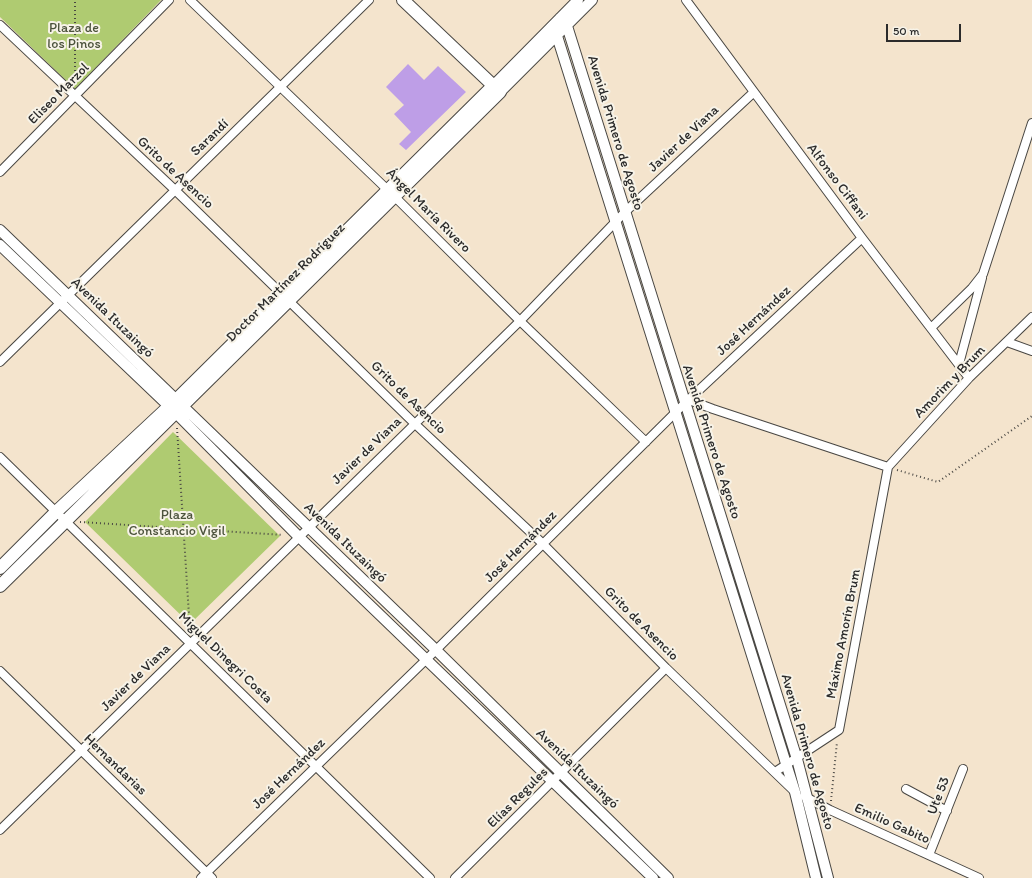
<!DOCTYPE html>
<meta charset="utf-8">
<style>
body{margin:0}
#map{position:relative;width:1032px;height:878px;overflow:hidden;background:#f4e4cd;font-family:Itim,sans-serif}
canvas{display:block}
.scale{position:absolute;left:886px;top:24px;width:75px;height:18px;box-sizing:border-box;border:2px solid #2b2b2b;border-top:0;padding-left:5px;font-size:12px;line-height:14px;white-space:nowrap;color:#2b2b2b;-webkit-text-stroke:3px #f7f3e8;paint-order:stroke}
</style>
<div id="map">
<canvas width="1032" height="878"></canvas>
<div class="scale">50 m</div>
</div>
<script>
const ctx = document.querySelector('canvas').getContext('2d');
ctx.lineJoin = 'round';
function fill(path, color) { ctx.fillStyle = color; ctx.fill(path, 'evenodd'); }
function stroke(path, color, width, dash) { ctx.strokeStyle = color; ctx.lineWidth = width; ctx.lineCap = dash ? 'butt' : 'round'; ctx.setLineDash(dash || []); ctx.stroke(path); }
function label(font, color, halo, rows, align = 'center') {
  ctx.font = font + ' Itim,sans-serif'; ctx.lineWidth = 4; ctx.setLineDash([]); ctx.textBaseline = 'middle'; ctx.strokeStyle = halo; ctx.fillStyle = color; for (const [text, x, y, turn = 0] of rows) {
    ctx.save(); ctx.translate(x, y); ctx.rotate((+turn || 0) * Math.PI / 180); ctx.textAlign = isNaN(turn) ? turn : align; if (halo) ctx.strokeText(text, 0, 0); ctx.fillText(text, 0, 0); ctx.restore();
  }
}
fill(new Path2D(`
 M 0,0 L 161,0 L 75,89 L 0,17 Z
 M 173,432 L 280,536 L 190,624 L 85,522 Z`), '#afcb71');
fill(new Path2D(`
 M 408,64 L 424,80 L 438,66 L 466,92 L 406,150 L 399,144 L 411,132 L 394,114 L 404,105 L 386,87 Z`), '#be9ee7');
const minor = new Path2D(`
 M 190,0 L 395,197 L 520,321 L 646,442
 M 686,0 L 862,238 L 969,378
 M 0,25 L 175,190 L 414,423 L 542,543 L 666,668 L 794,791
 M 0,172 L 169,0
 M 931,328 L 972,288 L 983,274 L 1032,123
 M 1007,342 L 1032,351
 M 0,362 L 369,0
 M 959,364 L 982,278
 M 689,400 L 713,409 L 888,467
 M 0,457 L 430,878
 M 888,467 L 969,378 L 1032,317
 M 0,671 L 212,878
 M 775,772 L 839,730 L 888,467
 M 906,789 L 947,811
 M 804,796 L 830,810 L 979,878
 M 0,830 L 520,321 L 624,213 L 754,92
 M 929,855 L 963,769
 M 201,878 L 436,650 L 684,404 L 862,238
 M 455,878 L 666,668`);
const tertiary = new Path2D(`
 M 560,18 L 567,26 L 797,759 L 828,878
 M 549,30 L 557,36 L 795,792 L 816,878
 M 493,86 L 578,0
 M 500,92 L 592,0
 M 0,230 L 436,650 L 668,878
 M 0,245 L 176,413 L 298,536 L 653,878`);
const secondary = new Path2D(`
 M 0,568 L 56,512 L 177,399 L 493,86
 M 0,586 L 500,92 L 403,0`);
stroke(minor, '#494743', 10);
stroke(tertiary, '#494743', 12);
stroke(secondary, '#494743', 14);
stroke(new Path2D(`
 M 75,83 L 75,0
 M 177,428 L 190,631
 M 897,470 L 938,482 L 1032,416
 M 80,522 L 283,535
 M 831,801 L 837,742`), '#494743', 2, [1, 3]);
stroke(minor, '#fff', 8);
stroke(tertiary, '#fff', 10);
stroke(secondary, '#fff', 12);
label('14px', '#4c533c', '#f7f3e8', [
 ["Plaza de",74,28],
 ["los Pinos",74,44],
 ["Plaza",177,515],
 ["Constancio Vigil",177,531]
]);
label('14px', '#2b2b2b', '#f7f3e8', [
 ["Eliseo Marzol",59,94,-45],
 ["Avenida Primero de Agosto",615,133,73],
 ["Sarandí",210,138,-44],
 ["Javier de Viana",684,139,-43],
 ["Grito de Asencio",175,173,43],
 ["Alfonso Ciffani",837,182,53],
 ["Ángel María Rivero",428,211,45],
 ["Doctor Martínez Rodríguez",286,283,-45],
 ["Avenida Ituzaingó",112,318,44],
 ["José Hernández",754,321,-43],
 ["Amorim y Brum",950,382,-46],
 ["Grito de Asencio",408,398,44],
 ["Avenida Primero de Agosto",711,442,72],
 ["Javier de Viana",367,451,-44],
 ["Avenida Ituzaingó",345,543,44],
 ["José Hernández",521,547,-45],
 ["Grito de Asencio",641,624,45],
 ["Máximo Amorín Brum",844,634,-79],
 ["Miguel Dinegri Costa",225,658,44],
 ["Javier de Viana",136,678,-44],
 ["Avenida Primero de Agosto",807,752,74],
 ["Hernandarias",115,765,44],
 ["Avenida Ituzaingó",577,769,44],
 ["José Hernández",289,774,-44],
 ["Ute 53",939,796,-69],
 ["Elías Regules",518,798,-45],
 ["Emilio Gabito",892,824,24]
]);
</script>
